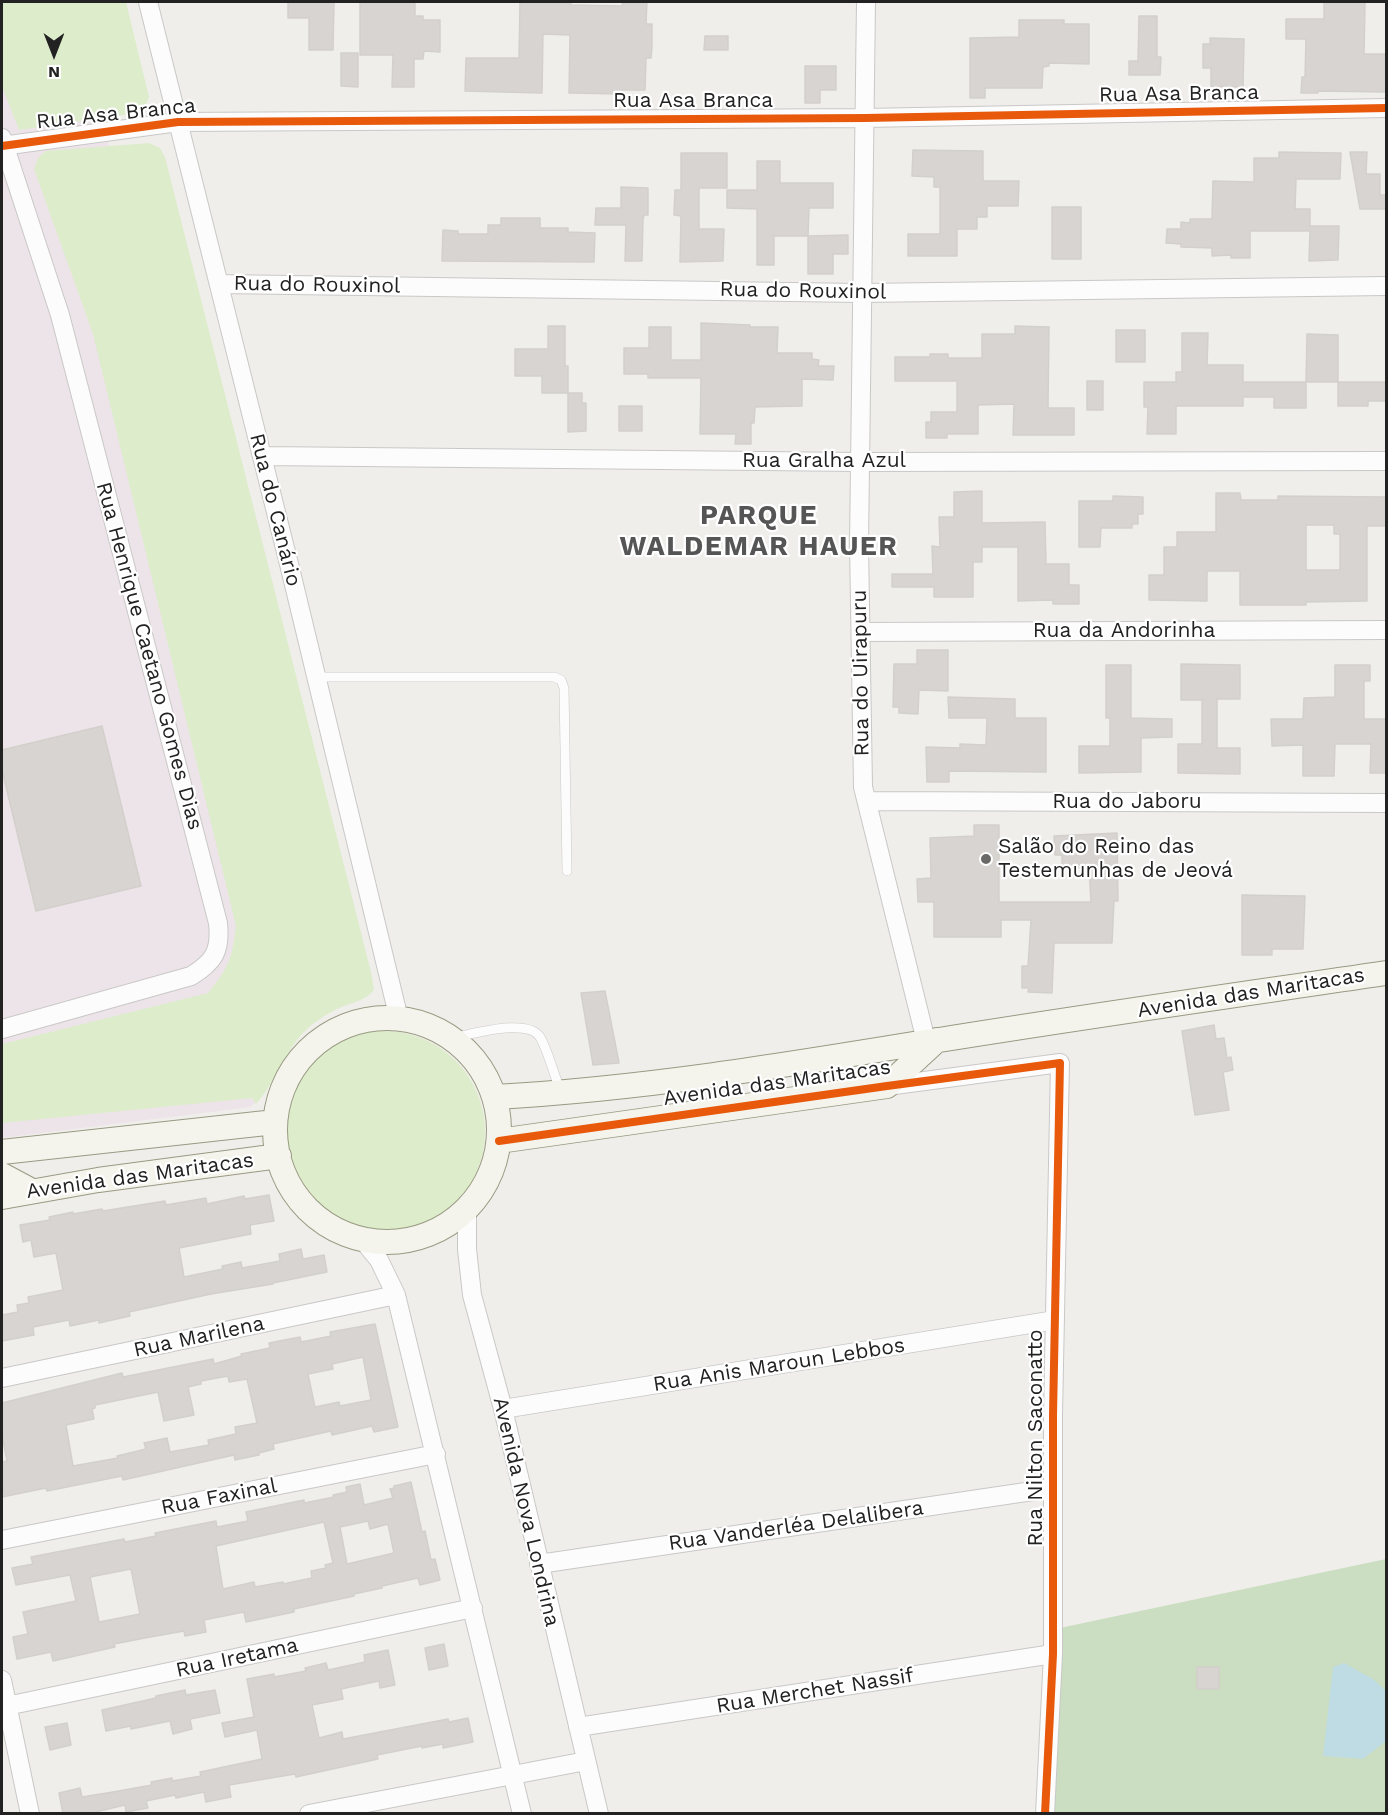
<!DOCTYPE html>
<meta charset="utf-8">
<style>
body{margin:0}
#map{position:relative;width:1388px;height:1815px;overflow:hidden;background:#f0eeeb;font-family:"Work Sans",sans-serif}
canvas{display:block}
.frame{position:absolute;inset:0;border:3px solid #222;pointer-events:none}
.north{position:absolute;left:24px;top:24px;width:60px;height:60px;-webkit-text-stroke:4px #fff;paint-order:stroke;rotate:180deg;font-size:16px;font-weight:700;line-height:24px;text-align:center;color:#222}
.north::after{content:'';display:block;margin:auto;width:21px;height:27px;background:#222;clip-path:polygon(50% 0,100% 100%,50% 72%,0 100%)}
</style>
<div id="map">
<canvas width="1388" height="1815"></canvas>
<div class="frame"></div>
<div class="north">N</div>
</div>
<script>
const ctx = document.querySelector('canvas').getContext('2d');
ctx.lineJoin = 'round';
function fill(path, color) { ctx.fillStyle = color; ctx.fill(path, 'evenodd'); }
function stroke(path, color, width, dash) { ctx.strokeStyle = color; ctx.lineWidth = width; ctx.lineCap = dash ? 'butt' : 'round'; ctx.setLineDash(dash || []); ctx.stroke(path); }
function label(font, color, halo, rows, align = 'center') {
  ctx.font = font + ' "Work Sans",sans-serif'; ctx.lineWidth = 4.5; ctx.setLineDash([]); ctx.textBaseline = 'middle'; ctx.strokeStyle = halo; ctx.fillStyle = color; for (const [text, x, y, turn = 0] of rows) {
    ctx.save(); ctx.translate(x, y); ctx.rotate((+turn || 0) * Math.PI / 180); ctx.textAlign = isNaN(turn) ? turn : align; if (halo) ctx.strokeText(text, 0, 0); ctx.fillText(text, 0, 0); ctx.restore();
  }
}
fill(new Path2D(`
 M 2,2 L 77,2 L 296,995 L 286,1053 L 260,1098 L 251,1107 L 2,1138 Z`), '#ede4e9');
fill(new Path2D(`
 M 2,2 L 126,2 L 149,97 L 143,112 L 19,130 L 2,86 Z
 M 149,143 L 160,148 L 165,157 L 371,972 L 374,990 C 366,1001 349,1003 337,1009 C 327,1014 314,1022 306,1030 C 284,1051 276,1082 256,1104 L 252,1098 L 2,1123 L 2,1044 L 208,993 C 229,967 232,959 236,926 L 93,334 L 34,169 L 38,158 L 46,151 Z
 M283 1132a101 101 0 1 1 202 0a101 101 0 1 1-202 0Z`), '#ddeccb');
fill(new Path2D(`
 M 1386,1559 L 1386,1813 L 1052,1814 L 1055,1629 Z`), '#cbdec1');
fill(new Path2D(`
 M 1344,1663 L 1373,1679 L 1386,1691 L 1386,1741 L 1363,1759 L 1323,1756 L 1333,1667 Z`), '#bfdbe3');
const building = new Path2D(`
 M 288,2 L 334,2 L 333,50 L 309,50 L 309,18 L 288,18 Z
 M 360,2 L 410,2 L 415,3 L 415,16 L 423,16 L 423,20 L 440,20 L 440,52 L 424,51 L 423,59 L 414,59 L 414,87 L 392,87 L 393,55 L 360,55 Z
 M 520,2 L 571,2 L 571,5 L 622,6 L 623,2 L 647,2 L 646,24 L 652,24 L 652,47 L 651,58 L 646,58 L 645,90 L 621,90 L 621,94 L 569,93 L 570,35 L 543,34 L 542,93 L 465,91 L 466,58 L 519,58 Z
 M 1324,2 L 1365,2 L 1364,54 L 1386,54 L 1386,92 L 1318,91 L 1318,93 L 1301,93 L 1302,77 L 1305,77 L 1306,39 L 1286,39 L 1286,19 L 1324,19 Z
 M 1139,16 L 1157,16 L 1157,57 L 1161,57 L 1160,75 L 1129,75 L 1129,61 L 1138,61 Z
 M 1019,20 L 1064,20 L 1064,24 L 1089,24 L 1089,64 L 1049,63 L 1049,66 L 1043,67 L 1042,88 L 985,88 L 985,98 L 970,98 L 970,38 L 1019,37 Z
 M 705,36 L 728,36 L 728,50 L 704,50 Z
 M 1210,38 L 1244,39 L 1243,87 L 1211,87 L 1211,68 L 1203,68 L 1203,44 L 1210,44 Z
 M 341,53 L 358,53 L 358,87 L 341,86 Z
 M 805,66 L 836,66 L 836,90 L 820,90 L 820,103 L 805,103 Z
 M 913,150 L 983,151 L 983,181 L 1019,181 L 1018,206 L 987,206 L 987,217 L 977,217 L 977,229 L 957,229 L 957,256 L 908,256 L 908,234 L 940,234 L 940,187 L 934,187 L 934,177 L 912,176 Z
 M 1279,152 L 1341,153 L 1340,179 L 1296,179 L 1295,209 L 1310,209 L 1310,226 L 1339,226 L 1338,260 L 1309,261 L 1310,231 L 1250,231 L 1250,258 L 1231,258 L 1231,255 L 1212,256 L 1212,248 L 1181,247 L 1181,244 L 1166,243 L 1167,229 L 1181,229 L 1181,222 L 1190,223 L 1190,219 L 1212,219 L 1213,181 L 1254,182 L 1254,158 L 1279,158 Z
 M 1350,152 L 1367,152 L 1366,174 L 1380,174 L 1380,195 L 1386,195 L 1386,209 L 1360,209 Z
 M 681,153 L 727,153 L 727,188 L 699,188 L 699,229 L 724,229 L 723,261 L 680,262 L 681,216 L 674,215 L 675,190 L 681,190 Z
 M 757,161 L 780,161 L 780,183 L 833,183 L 833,208 L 809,208 L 808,236 L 774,236 L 774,265 L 757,265 L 757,209 L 727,208 L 727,190 L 757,190 Z
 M 621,187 L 648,188 L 648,215 L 644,215 L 643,219 L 642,261 L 625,261 L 626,225 L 595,225 L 596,208 L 621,208 Z
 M 1052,207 L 1081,207 L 1081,259 L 1052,259 Z
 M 501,218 L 540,218 L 540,228 L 568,228 L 568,232 L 595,233 L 594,262 L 442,261 L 443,230 L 458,231 L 458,234 L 488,234 L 488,225 L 501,225 Z
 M 848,235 L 848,254 L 833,254 L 833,274 L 808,274 L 808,236 Z
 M 701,323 L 750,325 L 750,327 L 778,327 L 777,353 L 812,353 L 812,359 L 819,360 L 818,366 L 834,366 L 833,380 L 802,379 L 802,406 L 755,407 L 754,423 L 751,423 L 751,444 L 735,444 L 736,434 L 700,434 L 701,378 L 648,378 L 648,374 L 624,374 L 624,348 L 649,348 L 649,327 L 671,327 L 671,360 L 701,360 Z
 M 548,326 L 565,326 L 565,366 L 568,366 L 568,393 L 542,393 L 542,376 L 515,376 L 515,349 L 548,349 Z
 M 1015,326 L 1049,327 L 1048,408 L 1074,408 L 1074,435 L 1013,435 L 1014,404 L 978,405 L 978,434 L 947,434 L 947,438 L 926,438 L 926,422 L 931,422 L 931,412 L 957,412 L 957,381 L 895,381 L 895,357 L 930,357 L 930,354 L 948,354 L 948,358 L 982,358 L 982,334 L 1015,334 Z
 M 1116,330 L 1145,330 L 1145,362 L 1116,362 Z
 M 1182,333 L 1208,333 L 1207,365 L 1243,365 L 1243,382 L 1306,382 L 1307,334 L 1338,335 L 1338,382 L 1386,382 L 1386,401 L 1368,401 L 1368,406 L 1338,406 L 1338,382 L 1306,382 L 1306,408 L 1274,408 L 1274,397 L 1243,397 L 1243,406 L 1176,406 L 1176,434 L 1147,434 L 1148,407 L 1144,407 L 1144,382 L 1176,382 L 1176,372 L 1182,372 Z
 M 1087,381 L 1103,381 L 1103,410 L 1087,410 Z
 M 568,393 L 582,393 L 582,403 L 586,403 L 586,431 L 568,432 Z
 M 619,406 L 642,406 L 642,431 L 619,431 Z
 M 982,491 L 982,523 L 1045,522 L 1046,564 L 1069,564 L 1069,585 L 1079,585 L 1079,604 L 1053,604 L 1053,600 L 1018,601 L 1018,547 L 982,547 L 982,562 L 973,562 L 973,597 L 934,597 L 934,587 L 892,587 L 892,574 L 933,574 L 932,546 L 940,547 L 939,517 L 954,517 L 954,492 Z
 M 1216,493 L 1240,493 L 1241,500 L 1278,500 L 1278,496 L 1386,497 L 1386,526 L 1367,526 L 1367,601 L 1306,602 L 1306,605 L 1240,605 L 1240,571 L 1207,571 L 1207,601 L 1149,600 L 1149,575 L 1164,575 L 1164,547 L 1177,547 L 1177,532 L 1216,532 ZM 1306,525 L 1334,525 L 1334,534 L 1340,534 L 1340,570 L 1306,570 Z
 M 1113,496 L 1143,497 L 1143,514 L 1138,514 L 1138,524 L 1132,524 L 1132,528 L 1101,528 L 1100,547 L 1079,547 L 1079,501 L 1113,501 Z
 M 917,650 L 948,650 L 948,691 L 919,690 L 918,714 L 899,713 L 899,707 L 893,707 L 894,664 L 917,664 Z
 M 1181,664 L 1240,665 L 1240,699 L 1217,699 L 1217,748 L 1240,748 L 1240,774 L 1178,773 L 1178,744 L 1202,744 L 1202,700 L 1181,700 Z
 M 1106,665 L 1131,665 L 1131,718 L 1172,719 L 1172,737 L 1141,738 L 1141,772 L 1079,773 L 1079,746 L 1110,746 L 1110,718 L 1106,718 Z
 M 1335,665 L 1370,665 L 1370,681 L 1364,681 L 1364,719 L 1386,719 L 1386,773 L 1370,773 L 1371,744 L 1335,744 L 1334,776 L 1303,776 L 1303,745 L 1272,746 L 1271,719 L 1303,719 L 1304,698 L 1335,697 Z
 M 948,697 L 1015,699 L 1015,718 L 1046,718 L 1046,772 L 949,771 L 949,782 L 927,782 L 926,747 L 960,748 L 960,744 L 986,745 L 987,718 L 949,718 Z
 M 102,726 L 141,886 L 36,911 L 2,770 L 2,750 Z
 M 974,825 L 999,825 L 999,902 L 1091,902 L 1089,868 L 1062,868 L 1062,855 L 1055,855 L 1054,836 L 1117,833 L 1118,901 L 1114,901 L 1112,943 L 1054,943 L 1052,993 L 1028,992 L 1029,988 L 1022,988 L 1022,966 L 1028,966 L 1031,920 L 1001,920 L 1001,937 L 934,937 L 934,902 L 918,902 L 917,879 L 931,878 L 930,838 L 974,836 Z
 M 1242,895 L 1305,896 L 1303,949 L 1272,949 L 1272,955 L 1242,955 Z
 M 605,991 L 619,1063 L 593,1065 L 581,993 Z
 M 1214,1025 L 1216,1039 L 1224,1038 L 1227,1058 L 1231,1057 L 1233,1070 L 1223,1072 L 1229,1110 L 1195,1115 L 1182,1031 Z
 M 269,1195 L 274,1221 L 250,1225 L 251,1234 L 179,1248 L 184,1277 L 223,1269 L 222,1266 L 241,1262 L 242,1268 L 280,1261 L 279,1254 L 301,1249 L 303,1259 L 324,1255 L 327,1272 L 273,1283 L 273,1284 L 211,1294 L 129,1312 L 130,1316 L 99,1323 L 99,1320 L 70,1326 L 69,1320 L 33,1327 L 34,1335 L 2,1341 L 2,1315 L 18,1312 L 17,1305 L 29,1303 L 28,1297 L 63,1290 L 56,1253 L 34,1257 L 31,1240 L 23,1242 L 20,1225 L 50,1220 L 49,1217 L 73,1212 L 73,1214 L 102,1209 L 103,1211 L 165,1201 L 166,1205 L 206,1198 L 207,1204 L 244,1196 L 245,1199 Z
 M 375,1324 L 398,1427 L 374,1432 L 372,1426 L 332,1435 L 331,1431 L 273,1444 L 274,1449 L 259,1453 L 259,1455 L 235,1460 L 234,1455 L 123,1480 L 122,1476 L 47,1491 L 46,1488 L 2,1497 L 2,1462 L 7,1461 L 2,1435 L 2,1403 L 122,1373 L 123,1377 L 213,1359 L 214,1364 L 242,1356 L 241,1354 L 270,1348 L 269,1343 L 300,1337 L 301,1342 L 331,1336 L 330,1332 ZM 363,1357 L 371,1400 L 340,1406 L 339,1402 L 315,1407 L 308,1374 L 333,1369 L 332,1364 ZM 228,1376 L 229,1382 L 247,1379 L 257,1423 L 235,1427 L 236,1434 L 208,1440 L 209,1445 L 170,1452 L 167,1438 L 144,1443 L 146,1449 L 117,1456 L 118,1458 L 73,1466 L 66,1425 L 94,1419 L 92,1409 L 95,1408 L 95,1405 L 158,1392 L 164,1421 L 194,1415 L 188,1387 L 201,1384 L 201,1381 Z
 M 411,1482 L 422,1532 L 425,1531 L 431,1560 L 435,1559 L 440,1580 L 420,1585 L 418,1578 L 382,1586 L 382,1588 L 354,1594 L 354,1596 L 294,1609 L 294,1612 L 246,1622 L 244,1612 L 204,1620 L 206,1632 L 185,1636 L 184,1631 L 145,1638 L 114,1644 L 115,1647 L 53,1661 L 51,1652 L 17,1659 L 13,1637 L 28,1634 L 23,1612 L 76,1601 L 70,1575 L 16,1585 L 12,1568 L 33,1564 L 31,1557 L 124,1539 L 125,1542 L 156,1536 L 155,1533 L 216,1521 L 217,1527 L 248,1521 L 246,1512 L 304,1500 L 304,1503 L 334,1497 L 333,1495 L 347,1492 L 346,1487 L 360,1484 L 364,1505 L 393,1498 L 390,1489 L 394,1488 L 394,1486 ZM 368,1521 L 370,1529 L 388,1524 L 394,1553 L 347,1564 L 340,1527 ZM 324,1522 L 333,1563 L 325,1565 L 326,1568 L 311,1571 L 312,1578 L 283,1584 L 283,1582 L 255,1587 L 254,1582 L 223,1589 L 216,1546 ZM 131,1569 L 140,1614 L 99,1622 L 90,1577 Z
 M 444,1644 L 448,1666 L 429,1670 L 425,1648 Z
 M 388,1650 L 395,1685 L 380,1688 L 379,1681 L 341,1689 L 343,1699 L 312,1705 L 319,1738 L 342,1732 L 343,1739 L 448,1719 L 449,1722 L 468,1718 L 473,1742 L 443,1748 L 443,1744 L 422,1748 L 422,1746 L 377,1755 L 378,1759 L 296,1777 L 295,1774 L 229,1785 L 231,1797 L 206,1802 L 204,1792 L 176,1798 L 175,1795 L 146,1801 L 148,1808 L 126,1812 L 125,1805 L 87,1814 L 63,1814 L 59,1793 L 80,1788 L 82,1797 L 113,1792 L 152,1785 L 151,1782 L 172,1778 L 172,1781 L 201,1776 L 200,1772 L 262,1759 L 257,1730 L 225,1737 L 222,1723 L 254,1717 L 247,1679 L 274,1674 L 274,1677 L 306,1671 L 305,1668 L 326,1663 L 328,1670 L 365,1662 L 364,1655 Z
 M 1197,1667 L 1219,1667 L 1219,1689 L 1197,1689 Z
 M 185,1690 L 186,1695 L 215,1690 L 220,1713 L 190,1719 L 192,1729 L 173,1734 L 170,1721 L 131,1729 L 131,1726 L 106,1731 L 102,1710 L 156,1698 L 156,1696 Z
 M 67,1723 L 71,1745 L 50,1750 L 45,1727 Z`);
fill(building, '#d7d4d2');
stroke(building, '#d3d0cc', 1.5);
const lane = new Path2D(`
 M 316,677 L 554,677 L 561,680 L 564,688 L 567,871
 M 451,1038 C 471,1035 527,1017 540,1037 C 548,1051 554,1074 560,1090`);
const street = new Path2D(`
 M 148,2 L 289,564 L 399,1019
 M 866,2 L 859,544 L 863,787 L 928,1049
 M 2,138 L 60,315 L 218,923 C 221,951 214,962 191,976 L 2,1029
 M 2,146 L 178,122 L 865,118 L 1386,108
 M 219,284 L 862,293 L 1386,286
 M 262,456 L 860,462 L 1386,461
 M 861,632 L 1386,630
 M 867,801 L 1386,803
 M 887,1086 L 1060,1063 L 1053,1415 L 1053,1654 L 1045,1814
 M 467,1208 L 467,1249 L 472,1295 L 503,1409 L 599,1814
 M 362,1239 L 379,1260 L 396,1295 L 522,1814
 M 2,1378 L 396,1295
 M 503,1409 L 1055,1320
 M 2,1540 L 436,1454
 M 539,1564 L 1053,1488
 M 2,1680 L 30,1814
 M 2,1707 L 473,1608
 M 578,1727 L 1053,1654
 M 309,1814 L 586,1761`);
const secondary = new Path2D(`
 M275 1130a112 112 0 1 1 224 0a112 112 0 1 1-224 0Z
 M 495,1097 C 643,1089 793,1064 939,1040 C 1088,1016 1237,995 1386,973
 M 499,1141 L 887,1086 L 937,1040
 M 2,1152 L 275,1122
 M 2,1175 L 32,1191
 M 2,1197 L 98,1180 L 279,1156`);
stroke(lane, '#c9c8c7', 10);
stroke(street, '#c9c8c7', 20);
stroke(secondary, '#999a82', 26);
stroke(lane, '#fdfcfc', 9);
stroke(street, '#fdfcfc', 18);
stroke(secondary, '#f4f4ed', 24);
stroke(new Path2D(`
 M 2,146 L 178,122 L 865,118 L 1386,108
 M 499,1141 L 887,1086 L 1060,1063 L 1053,1415 L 1053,1654 L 1045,1814`), '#e8590c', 8);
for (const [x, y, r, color] of [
 [986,859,6,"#6a6968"]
]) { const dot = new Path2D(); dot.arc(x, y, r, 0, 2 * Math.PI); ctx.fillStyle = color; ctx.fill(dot); stroke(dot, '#fff', 2); }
label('21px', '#222', '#fff', [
 ["Rua Asa Branca",1179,94,-1],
 ["Rua Asa Branca",693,101],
 ["Rua Asa Branca",116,114,-6],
 ["Rua do Rouxinol",317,285,1],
 ["Rua do Rouxinol",803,291,1],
 ["Rua Gralha Azul",824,461],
 ["Rua do Canário",275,510,76],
 ["Rua da Andorinha",1124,631],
 ["Rua Henrique Caetano Gomes Dias",149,656,75],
 ["Rua do Uirapuru",861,673,-91],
 ["Rua do Jaboru",1127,802],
 ["Avenida das Maritacas",1251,993,-9],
 ["Avenida das Maritacas",777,1083,-8],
 ["Avenida das Maritacas",140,1176,-8],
 ["Rua Marilena",199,1337,-12],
 ["Rua Anis Maroun Lebbos",779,1365,-9],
 ["Rua Nilton Saconatto",1036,1438,-90],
 ["Rua Faxinal",219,1497,-11],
 ["Avenida Nova Londrina",526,1512,77],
 ["Rua Vanderléa Delalibera",796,1526,-8],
 ["Rua Iretama",237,1658,-12],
 ["Rua Merchet Nassif",815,1691,-9]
]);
label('21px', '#222', '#fff', [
 ["Salão do Reino das",998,847],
 ["Testemunhas de Jeová",998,871]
], 'left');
ctx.letterSpacing = '1.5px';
label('bold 27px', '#555', '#fff', [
 ["PARQUE",759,516],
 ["WALDEMAR HAUER",759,547]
]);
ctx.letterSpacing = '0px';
</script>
